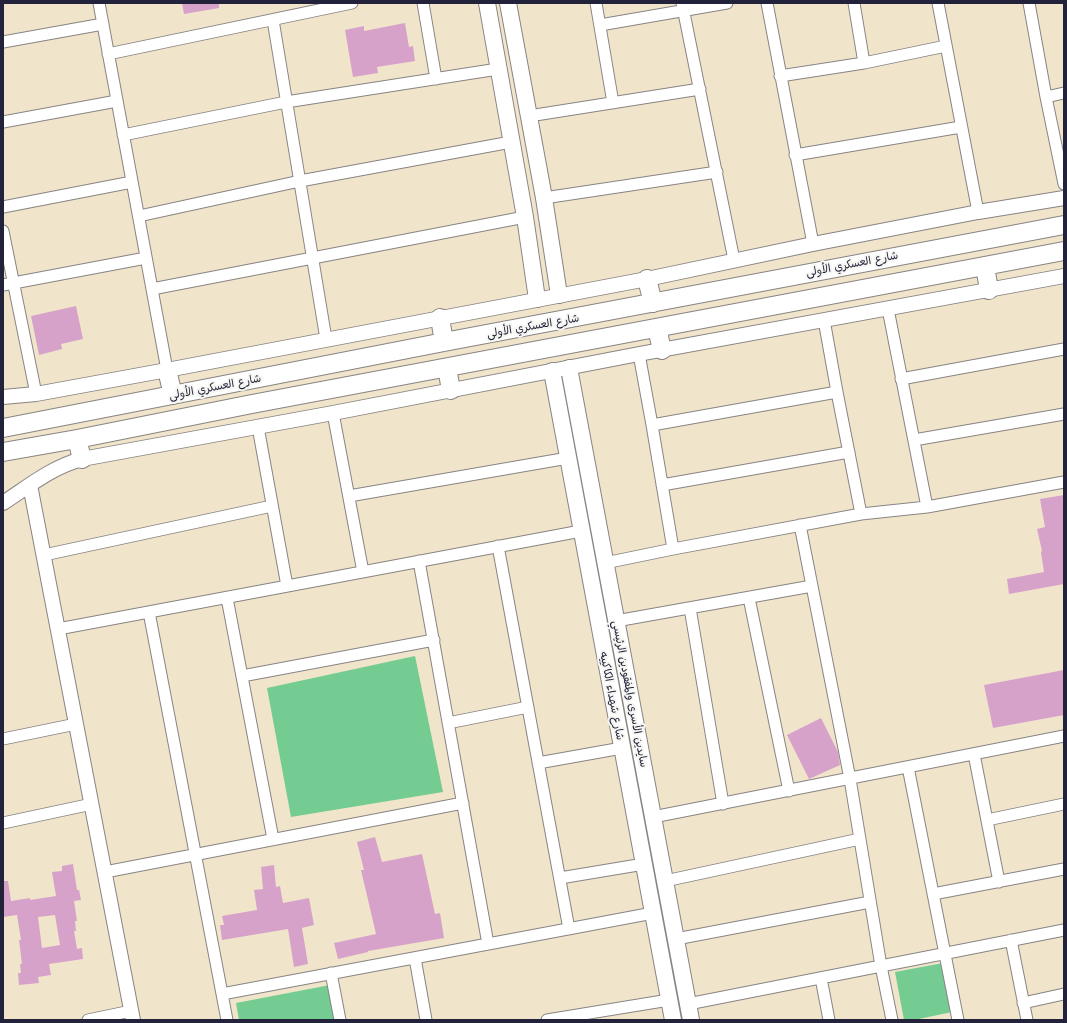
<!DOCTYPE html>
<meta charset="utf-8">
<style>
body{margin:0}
#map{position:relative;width:1067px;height:1023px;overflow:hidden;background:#f0e5cb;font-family:Mali,sans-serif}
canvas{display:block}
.frame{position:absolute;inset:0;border:4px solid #22223b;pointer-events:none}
</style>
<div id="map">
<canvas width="1067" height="1023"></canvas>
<div class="frame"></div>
</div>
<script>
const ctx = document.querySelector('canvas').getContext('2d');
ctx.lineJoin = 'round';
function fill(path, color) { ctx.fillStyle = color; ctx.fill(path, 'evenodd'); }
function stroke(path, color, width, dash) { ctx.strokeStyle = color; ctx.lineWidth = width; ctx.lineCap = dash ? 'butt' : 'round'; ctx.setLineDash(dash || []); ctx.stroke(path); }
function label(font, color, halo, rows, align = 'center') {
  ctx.font = font + ' Mali,"Playpen Sans Arabic",sans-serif'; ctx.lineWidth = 4; ctx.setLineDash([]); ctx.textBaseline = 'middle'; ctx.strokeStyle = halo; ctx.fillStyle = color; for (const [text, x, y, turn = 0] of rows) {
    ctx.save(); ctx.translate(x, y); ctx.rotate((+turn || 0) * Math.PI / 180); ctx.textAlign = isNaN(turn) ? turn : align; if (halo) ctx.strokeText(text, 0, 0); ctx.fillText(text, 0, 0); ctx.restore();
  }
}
fill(new Path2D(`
 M 415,656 L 443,792 L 291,817 L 267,688 Z
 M 943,963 L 952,1012 L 914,1020 L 904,1020 L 895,972 Z
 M 330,985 L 337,1020 L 239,1020 L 236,1003 Z`), '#74cc92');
fill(new Path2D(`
 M 182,3 L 219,3 L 219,8 L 184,14 Z
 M 405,23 L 409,47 L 413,46 L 415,61 L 377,67 L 378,73 L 353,77 L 345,30 L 364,26 L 364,31 Z
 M 76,306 L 83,339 L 61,344 L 62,349 L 39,355 L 31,316 Z
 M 1064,495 L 1064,584 L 1009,594 L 1007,579 L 1044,572 L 1041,552 L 1042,551 L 1037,529 L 1045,527 L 1040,499 Z
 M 1064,670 L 1064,715 L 993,728 L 984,685 Z
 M 821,718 L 838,752 L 840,765 L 809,779 L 787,735 Z
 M 375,837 L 382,862 L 422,854 L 435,914 L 440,913 L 444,938 L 368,951 L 368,952 L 338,959 L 334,943 L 376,934 L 361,870 L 364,870 L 357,842 Z
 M 73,864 L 77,890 L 79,890 L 81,900 L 74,901 L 77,921 L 75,921 L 76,931 L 74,931 L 77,949 L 82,948 L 83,959 L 49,964 L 51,975 L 38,977 L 39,983 L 19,985 L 18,973 L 21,973 L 20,964 L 22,964 L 19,940 L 21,940 L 17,915 L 3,917 L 3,881 L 8,881 L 11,901 L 30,898 L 30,900 L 56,896 L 52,872 L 62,871 L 62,866 ZM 55,915 L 60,945 L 42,948 L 38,917 Z
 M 274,865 L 276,887 L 280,886 L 283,903 L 309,898 L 314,925 L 302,928 L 308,964 L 294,967 L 288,929 L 222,940 L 220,925 L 224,925 L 222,916 L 257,910 L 254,890 L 263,889 L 261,867 Z`), '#d7a2ca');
const minor = new Path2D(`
 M 99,3 L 167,370
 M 423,3 L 436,79
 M 596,3 L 613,103
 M 682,3 L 734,260
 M 767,3 L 813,244
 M 854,3 L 864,63
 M 938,3 L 978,212
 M 1029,3 L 1046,97 L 1064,184
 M 273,20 L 326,339
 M 600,25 L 727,3
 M 3,42 L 103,24
 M 108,54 L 352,3
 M 780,76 L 864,63 L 946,46
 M 1046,97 L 1064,93
 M 529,116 L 700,89
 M 3,122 L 117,101
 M 123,135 L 286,102 L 498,69
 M 795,155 L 961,127
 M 544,198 L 717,172
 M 3,207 L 132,182
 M 139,216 L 300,181 L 511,142
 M 3,231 L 36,394
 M 3,285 L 146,258
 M 152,289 L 525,217
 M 888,309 L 927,507
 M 824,320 L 837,392 L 861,514
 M 639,354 L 652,425 L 673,549
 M 901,379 L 1064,349
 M 333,413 L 363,572
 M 652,425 L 837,392
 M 258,427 L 287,586
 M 914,440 L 1064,414
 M 662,485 L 849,452
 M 349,496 L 568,458
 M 800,525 L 850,779 L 881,966 L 892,1020
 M 498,546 L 569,929
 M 44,555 L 272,506
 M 419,561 L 488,944
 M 605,563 L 673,549 L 861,514 L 927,507 L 1064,482
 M 227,598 L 273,839
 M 749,598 L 789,791
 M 690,608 L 723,804
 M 149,612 L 227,1020
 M 616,621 L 812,586
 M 58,629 L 581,531
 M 242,676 L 434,640
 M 448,723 L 528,707
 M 3,739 L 76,724
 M 974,754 L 999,882
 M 538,763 L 622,748
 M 908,767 L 958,1020
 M 653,817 L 1064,736
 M 987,820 L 1064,804
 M 3,823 L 92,804
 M 105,872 L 463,803
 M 560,878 L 644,864
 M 665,881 L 860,839
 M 933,894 L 1064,869
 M 676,939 L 870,902
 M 1011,940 L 1027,1020
 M 415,958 L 426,1020
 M 331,973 L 340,1020
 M 821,978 L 829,1020
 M 222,994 L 653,913
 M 1023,1003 L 1064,994
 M 688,1004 L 1064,930
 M 88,1020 L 131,1011
 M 547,1020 L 669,1000`);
const tertiary = new Path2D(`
 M 3,397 L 36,394 L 167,370 L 647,279 L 813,244 L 978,212 L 1064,198
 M 30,485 L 133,1020
 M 3,503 C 29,486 52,467 82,459 L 333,413 L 639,354 L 1064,276`);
const secondary = new Path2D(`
 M 487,3 L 525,217 L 537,299
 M 508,3 L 544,198 L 559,295
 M 569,368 L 691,1020
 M 552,371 L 673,1020`);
const primary = new Path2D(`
 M 985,266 L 989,290
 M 647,279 L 653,303
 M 440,318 L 444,342
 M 657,328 L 662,350
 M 447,368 L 451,390
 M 167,370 L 173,395
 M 3,428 L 444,342 L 1064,225
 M 77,439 L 82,459
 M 3,452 L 77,439 L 252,404 L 1064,251`);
stroke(minor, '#898483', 13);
stroke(tertiary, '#898483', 16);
stroke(secondary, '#898483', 18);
stroke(primary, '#898483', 20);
stroke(minor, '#fff', 11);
stroke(tertiary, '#fff', 14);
stroke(secondary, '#fff', 16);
stroke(primary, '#fff', 18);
label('11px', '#22223b', '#f6f6f2', [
 ["شارع العسكري الأولى",852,264,-11],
 ["شارع العسكري الأولى",533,326,-10],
 ["شارع العسكري الأولى",215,387,-11],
 ["سايدين الأسرى والمفقودين الرئيسي",630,694,79],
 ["شارع شهداء الكاكييه",612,696,79]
]);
</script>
